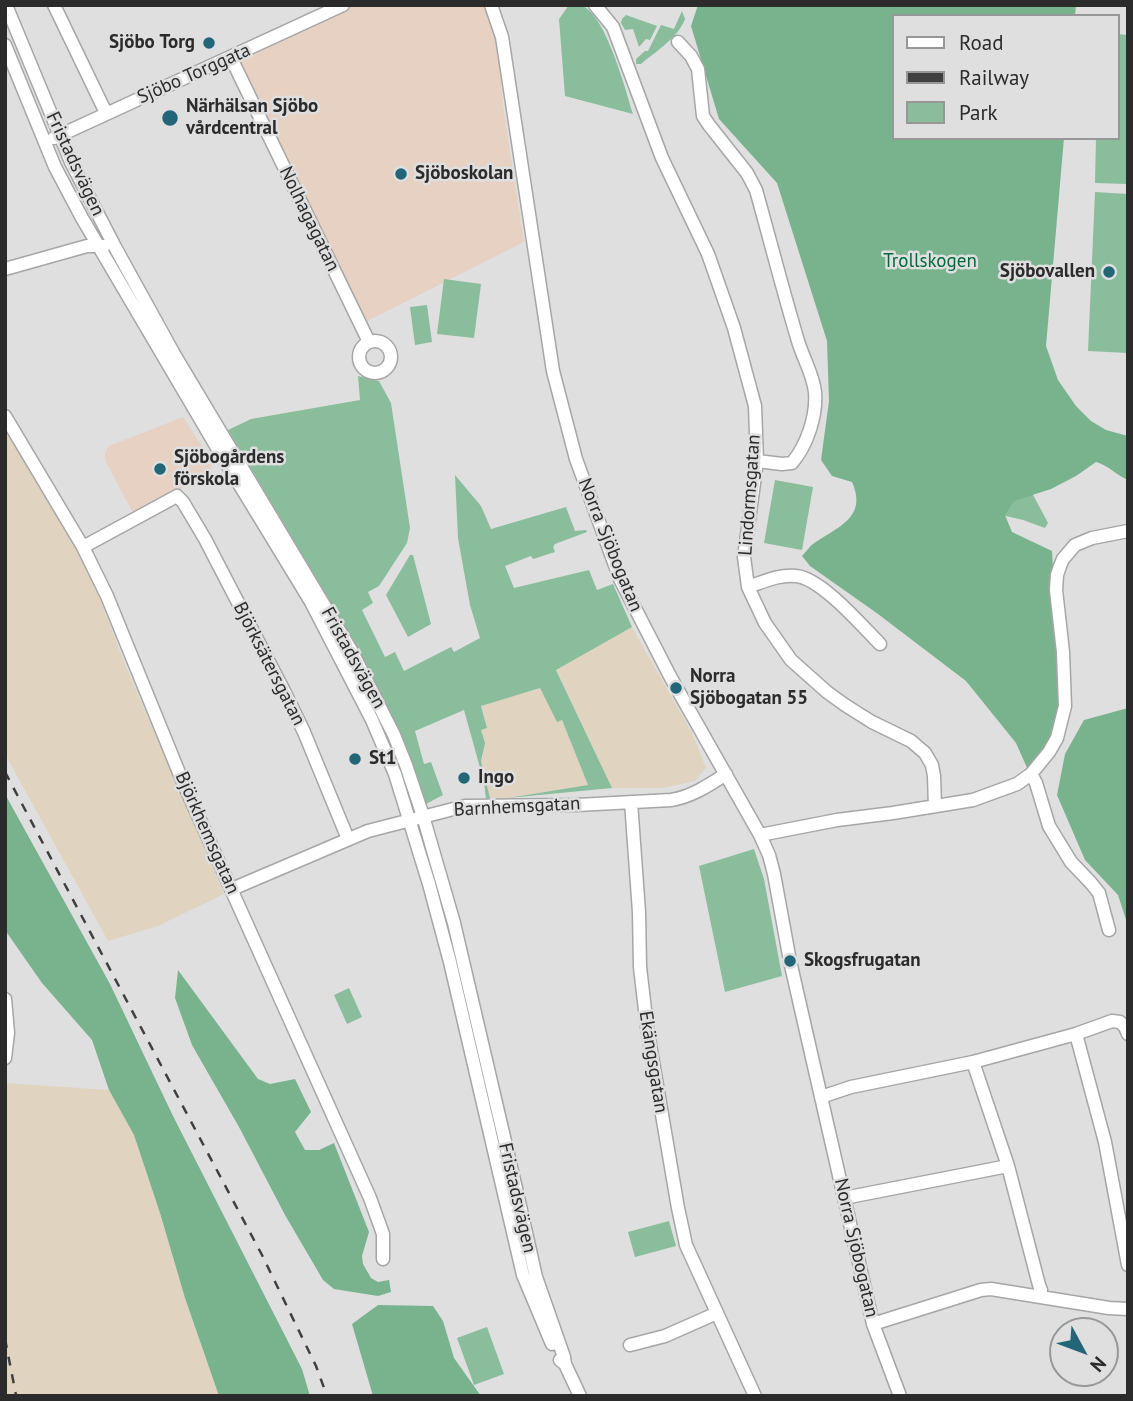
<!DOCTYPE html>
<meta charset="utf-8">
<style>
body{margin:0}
#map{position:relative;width:1133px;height:1401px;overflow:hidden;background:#dfdfe0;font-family:"PT Sans",sans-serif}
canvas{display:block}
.frame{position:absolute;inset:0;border:7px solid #2b2b2c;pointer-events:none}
.legend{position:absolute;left:892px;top:14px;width:228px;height:126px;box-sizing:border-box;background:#dfdfe0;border:2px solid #979798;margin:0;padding:9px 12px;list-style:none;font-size:21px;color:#2b2b2c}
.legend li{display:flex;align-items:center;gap:14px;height:35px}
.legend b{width:35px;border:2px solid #979798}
.north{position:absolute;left:1049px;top:1317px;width:70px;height:70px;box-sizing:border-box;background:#dfdfe0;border:2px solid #979798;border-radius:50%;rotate:131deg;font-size:19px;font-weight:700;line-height:28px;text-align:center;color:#2b2b2c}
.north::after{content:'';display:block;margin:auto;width:24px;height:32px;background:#236678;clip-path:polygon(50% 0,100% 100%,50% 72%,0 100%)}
</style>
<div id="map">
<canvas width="1133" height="1401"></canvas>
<div class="frame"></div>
<ul class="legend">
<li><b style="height:9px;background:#fff"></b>Road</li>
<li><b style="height:9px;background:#404041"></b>Railway</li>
<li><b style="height:19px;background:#8abd9c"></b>Park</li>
</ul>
<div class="north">N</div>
</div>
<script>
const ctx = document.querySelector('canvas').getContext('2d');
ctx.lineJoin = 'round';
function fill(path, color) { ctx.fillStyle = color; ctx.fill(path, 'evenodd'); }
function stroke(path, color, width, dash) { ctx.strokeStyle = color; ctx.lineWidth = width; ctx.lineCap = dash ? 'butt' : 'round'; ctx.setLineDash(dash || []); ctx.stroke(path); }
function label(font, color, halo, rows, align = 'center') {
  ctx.font = font + ' "PT Sans",sans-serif'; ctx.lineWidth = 5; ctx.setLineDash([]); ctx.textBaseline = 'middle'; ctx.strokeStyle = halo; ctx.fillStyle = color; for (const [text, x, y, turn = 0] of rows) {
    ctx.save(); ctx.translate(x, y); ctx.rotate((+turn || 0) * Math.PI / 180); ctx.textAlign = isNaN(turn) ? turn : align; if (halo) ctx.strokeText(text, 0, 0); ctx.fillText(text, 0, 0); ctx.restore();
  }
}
fill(new Path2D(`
 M 5,432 L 35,476 L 84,557 L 124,662 L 224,894 L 158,926 L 108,941 L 5,754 Z
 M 632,627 L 692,733 L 706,768 L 695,781 L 663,788 L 612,788 L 556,669 Z
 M 541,688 L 557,721 L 562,720 L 588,785 L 508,798 L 490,798 L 481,761 L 483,758 L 481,729 L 487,727 L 481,705 Z
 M 5,1083 L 109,1090 L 134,1135 L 160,1213 L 185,1298 L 219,1396 L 5,1396 Z`), '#e0d4c0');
fill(new Path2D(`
 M 355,5 L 485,5 L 497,38 L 503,106 L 524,242 L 361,324 L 234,60 Z
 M 183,417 L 213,463 L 208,474 L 134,515 L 105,460 L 105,453 L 109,446 Z`), '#e6d1c3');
fill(new Path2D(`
 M 569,5 C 572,5 576,4 580,5 C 605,11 626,91 633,114 L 565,96 L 559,19 Z
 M 682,11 L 685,19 C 678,38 656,51 641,64 L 636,64 L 636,59 L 645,51 L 648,51 L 661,25 L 674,29 Z
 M 626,15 L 657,26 L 650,40 L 646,39 L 639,47 L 633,29 L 625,30 L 621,23 L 622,19 Z
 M 1117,34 L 1128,35 L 1128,184 L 1095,183 L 1096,138 L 1117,138 Z
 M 1095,192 L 1128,194 L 1128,353 L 1088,351 Z
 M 444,279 L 481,284 L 474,338 L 437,334 Z
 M 427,305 L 432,342 L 415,345 L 410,307 Z
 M 358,376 L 379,381 L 391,403 L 410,528 L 407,543 L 379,586 L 368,592 L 373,603 L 362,610 L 385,657 L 395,652 L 404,671 L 451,647 L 454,652 L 480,638 L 470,605 L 458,538 L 455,475 L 481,506 L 491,529 L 566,507 L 575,531 L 586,530 L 587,532 L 555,544 L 553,547 L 555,552 L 533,559 L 531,556 L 505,566 L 514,588 L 589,570 L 597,590 L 613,584 L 632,627 L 556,670 L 612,788 L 508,798 L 588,785 L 562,720 L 557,722 L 540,688 L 481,706 L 487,728 L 481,730 L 485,743 L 481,761 L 490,798 L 486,799 L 484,782 L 464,710 L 415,731 L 424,764 L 431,762 L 443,795 L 426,804 L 378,688 L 358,649 L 228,430 L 251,419 L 360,400 Z
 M 1021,472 L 1048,523 L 1045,528 L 1023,520 L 993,513 Z
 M 775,480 L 813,487 L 802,550 L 764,543 Z
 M 410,555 L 413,555 L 431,624 L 408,637 L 386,595 Z
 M 754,849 L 764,879 L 782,976 L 725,992 L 699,866 Z
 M 349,988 L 362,1017 L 347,1024 L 334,995 Z
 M 669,1221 L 676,1246 L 635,1257 L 628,1232 Z
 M 487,1327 L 504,1374 L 474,1385 L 457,1338 Z`), '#8abd9c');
fill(new Path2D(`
 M 698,5 L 1076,5 L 1075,16 L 893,16 L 893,138 L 1064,138 L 1046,346 L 1058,380 L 1076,406 L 1091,421 L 1106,430 L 1128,436 L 1128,480 C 1116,475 1108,465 1096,462 L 1076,476 L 1051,489 L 1014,501 L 1005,515 L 1012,532 L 1052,551 L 1061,714 C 1053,736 1043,753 1028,770 L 1016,743 L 966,681 L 878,614 L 810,566 L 802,556 C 806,552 809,547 813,544 C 837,527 868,518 852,482 L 832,476 L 821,460 L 829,401 L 827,341 L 777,183 L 719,119 L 691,26 Z
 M 1128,708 L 1128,926 L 1118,895 L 1085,860 L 1057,795 L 1065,754 L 1084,720 Z
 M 5,794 L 110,984 L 173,1116 L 302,1369 L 310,1396 L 219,1396 L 185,1298 L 160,1213 L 134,1135 L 109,1090 L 92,1040 L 42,983 L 5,930 Z
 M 178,970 L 258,1079 L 270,1084 L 295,1079 L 311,1112 L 295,1132 L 305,1150 L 319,1150 L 334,1143 L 369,1232 L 362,1256 L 363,1264 L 371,1278 L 378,1282 L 389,1280 L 391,1292 L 378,1296 L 334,1289 L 323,1280 L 285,1215 L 239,1127 L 192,1045 L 175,998 Z
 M 378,1305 L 433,1306 L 443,1321 L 454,1358 L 481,1396 L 373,1396 L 352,1324 Z`), '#79b38e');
const minor = new Path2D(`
 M 6,5 L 71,162 L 115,247 L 174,354 L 351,650 L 394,735 L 406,765 L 423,816 L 454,923 L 518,1197 L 536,1277 L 564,1357 L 565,1364
 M 54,5 L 106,113
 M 491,5 L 502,37 L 553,371 L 576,459 L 620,579 L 671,678 L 760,835 L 769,855 L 774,874 L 790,961 L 808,1040 L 873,1324 L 900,1396
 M 595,5 L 613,27 L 662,158 L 708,254 L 734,328 L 755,406 L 757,461 L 744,557 L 748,587 L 765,623 L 791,660 L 827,692 L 845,705 L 872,722 L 911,741 L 925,753 L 932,765 L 934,776 L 935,806
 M 678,42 L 691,56 L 698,69 L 703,116 L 709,125 L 747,173 L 756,190 C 770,240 783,291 798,341 C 803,358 813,374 815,392 C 817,416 807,445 792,463 L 782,464 L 757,461
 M 5,45 L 55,167 L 82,218 L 219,451 L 311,602 L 372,720 L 395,774 L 429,884 L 450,962 L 523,1275 L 552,1344
 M 231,58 L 369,342
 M 54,138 L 343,5
 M 5,269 L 87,246 L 104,246
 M359 357a16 16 0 1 1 32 0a16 16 0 1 1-32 0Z
 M 5,416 L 83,547 L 107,596 L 182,780 L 370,1198 L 383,1234 L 383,1259
 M 83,547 L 177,496 L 183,502 L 205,539 L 285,693 L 304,732 L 348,839
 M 748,587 C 763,582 779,574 796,576 C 821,578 862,626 880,644
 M 1031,774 L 1036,783 L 1049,826 L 1071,862 L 1091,883 L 1099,893 L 1109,930
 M 631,802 L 639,912 L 640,967 L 647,1027 L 678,1208 L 686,1245 L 755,1396
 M 760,835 L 837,820 L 893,813 L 973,800 L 1017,784 L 1031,774 L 1049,752 L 1057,738 L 1065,706 L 1063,652 L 1056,590 L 1057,575 L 1060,566 L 1063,559 L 1075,545 L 1092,538 L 1128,531
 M 232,889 L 368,831 L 465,806 L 577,805 L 671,800 C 691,797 709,785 726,774
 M 5,999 L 8,1033 L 5,1058
 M 1076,1034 L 1105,1142 L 1128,1265
 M 973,1062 L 1008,1166 L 1039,1285 L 1041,1290 L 1039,1296
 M 821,1097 L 851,1087 L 973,1062 L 1076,1034 L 1112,1021 L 1120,1022 L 1125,1027 L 1128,1034
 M 844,1198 L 1008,1166
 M 873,1324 L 981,1290 L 991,1289 L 1109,1308 L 1128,1309
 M 630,1345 L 665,1336 L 717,1313
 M 560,1360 L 565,1364 L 580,1396`);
stroke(minor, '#a6a6a7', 15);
stroke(minor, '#fff', 12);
stroke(new Path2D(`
 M 5,772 L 262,1255 L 316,1366 L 327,1396
 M 5,1339 L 16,1395`), '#404041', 2.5, [9, 9]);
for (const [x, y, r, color] of [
 [209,43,7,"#236678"],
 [170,118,9,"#236678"],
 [401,174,7,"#236678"],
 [1109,272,7,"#236678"],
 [160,469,7,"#236678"],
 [676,688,7,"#236678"],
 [355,759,7,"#236678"],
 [464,778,7,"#236678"],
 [790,961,7,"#236678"]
]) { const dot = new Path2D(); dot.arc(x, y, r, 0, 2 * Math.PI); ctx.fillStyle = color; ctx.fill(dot); stroke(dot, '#dfdfe0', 2.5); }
label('bold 19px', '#2b2b2c', '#dfdfe0', [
 ["Sjöbo Torg",195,43,"right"],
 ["Närhälsan Sjöbo",186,107],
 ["vårdcentral",186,129],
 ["Sjöboskolan",415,174],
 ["Sjöbovallen",1095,272,"right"],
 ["Sjöbogårdens",174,458],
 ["förskola",174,480],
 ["Norra",690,677],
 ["Sjöbogatan 55",690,699],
 ["St1",369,759],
 ["Ingo",478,778],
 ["Skogsfrugatan",804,961]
], 'left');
label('19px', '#2b2b2c', '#dfdfe0', [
 ["Sjöbo Torggata",194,74,-24],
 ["Fristadsvägen",75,164,65],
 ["Nolhagagatan",309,219,64],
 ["Lindormsgatan",750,495,-86],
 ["Norra Sjöbogatan",610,545,68],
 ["Fristadsvägen",353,658,61],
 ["Björksätersgatan",269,664,63],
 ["Barnhemsgatan",517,807,-3],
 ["Björkhemsgatan",207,833,66],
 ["Ekängsgatan",653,1062,81],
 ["Fristadsvägen",517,1198,77],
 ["Norra Sjöbogatan",856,1248,77]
]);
label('19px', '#01693b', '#dfdfe0', [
 ["Trollskogen",930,262]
]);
</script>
